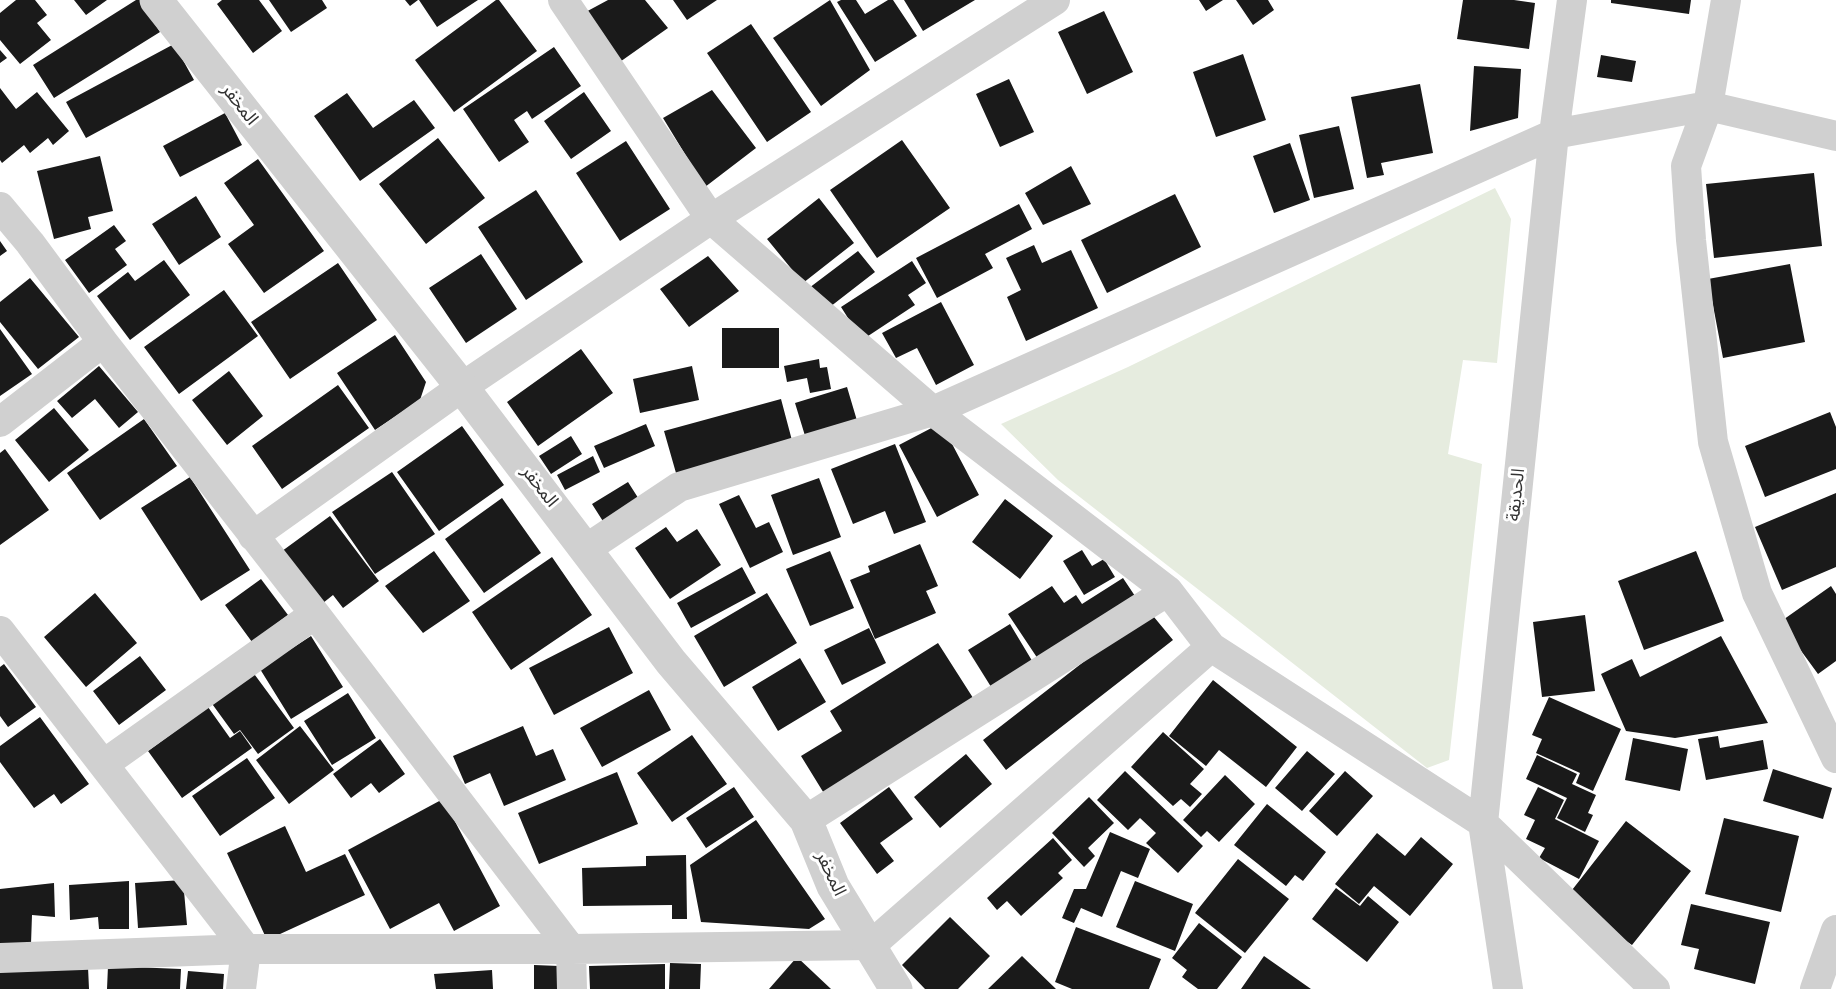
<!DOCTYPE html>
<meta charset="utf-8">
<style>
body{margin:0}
canvas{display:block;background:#fff}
</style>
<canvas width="1836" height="989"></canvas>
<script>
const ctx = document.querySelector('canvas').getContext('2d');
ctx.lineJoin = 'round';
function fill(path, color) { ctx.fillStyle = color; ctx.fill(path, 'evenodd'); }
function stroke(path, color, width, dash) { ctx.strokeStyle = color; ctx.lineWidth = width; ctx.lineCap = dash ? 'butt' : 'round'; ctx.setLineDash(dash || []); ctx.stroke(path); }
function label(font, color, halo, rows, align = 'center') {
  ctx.font = font + ' "Sofia Sans Condensed","Noto Sans Arabic",sans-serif'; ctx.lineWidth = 6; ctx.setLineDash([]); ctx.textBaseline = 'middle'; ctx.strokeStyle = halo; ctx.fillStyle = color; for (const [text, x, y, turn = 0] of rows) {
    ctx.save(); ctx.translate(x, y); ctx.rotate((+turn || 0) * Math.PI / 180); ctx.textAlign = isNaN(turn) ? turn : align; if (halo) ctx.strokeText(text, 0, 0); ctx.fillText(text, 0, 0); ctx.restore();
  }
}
fill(new Path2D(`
 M 1495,188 L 1511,219 L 1497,363 L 1463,360 L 1448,454 L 1482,464 L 1449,760 L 1427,768 L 1058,480 L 1001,424 L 1128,367 Z`), '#e6ecdf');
fill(new Path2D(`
 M 16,0 L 35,0 L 47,15 L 37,23 L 51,40 L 20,64 L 0,40 L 0,13 Z
 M 74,0 L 107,0 L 86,15 Z
 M 136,0 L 140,0 L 160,32 L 54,98 L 33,65 Z
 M 222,0 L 259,0 L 282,31 L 253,53 L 217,4 Z
 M 269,0 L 322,0 L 327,8 L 291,32 Z
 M 405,0 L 418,0 L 410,6 Z
 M 419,0 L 478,0 L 437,27 Z
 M 496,0 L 499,0 L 537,51 L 454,112 L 415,60 Z
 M 608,0 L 645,0 L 668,28 L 617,64 L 582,14 Z
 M 673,0 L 717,0 L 687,20 Z
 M 830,0 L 870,70 L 821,106 L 773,38 Z
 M 841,0 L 856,0 L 865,14 L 888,0 L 893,0 L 917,36 L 875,62 L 837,2 Z
 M 904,0 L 975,0 L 923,31 Z
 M 1199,0 L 1223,0 L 1206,11 Z
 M 1236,0 L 1268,0 L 1274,10 L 1253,25 Z
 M 1463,0 L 1514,0 L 1535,3 L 1529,49 L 1457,39 Z
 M 1611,0 L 1691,0 L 1689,14 L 1611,3 Z
 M 1104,11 L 1133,72 L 1087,94 L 1058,32 Z
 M 751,24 L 811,112 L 767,142 L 707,53 Z
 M 174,44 L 194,80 L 86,138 L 66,102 Z
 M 554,47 L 581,86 L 532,119 L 527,111 L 514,120 L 529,142 L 499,162 L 463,109 Z
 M 0,50 L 7,58 L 0,63 Z
 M 1243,54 L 1266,120 L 1216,137 L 1193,72 Z
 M 1601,55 L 1636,61 L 1632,82 L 1597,77 Z
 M 1474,66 L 1521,69 L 1518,118 L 1470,131 Z
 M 1009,79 L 1034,132 L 1000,147 L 976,94 Z
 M 1420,84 L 1433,153 L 1381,163 L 1384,175 L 1367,178 L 1351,97 Z
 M 0,88 L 16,109 L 37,92 L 69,131 L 53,145 L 48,138 L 30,153 L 24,145 L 2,163 L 0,160 Z
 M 712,90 L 756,148 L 705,187 L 663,118 Z
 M 584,92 L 611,131 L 571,159 L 544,121 Z
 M 347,93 L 373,128 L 414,100 L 435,128 L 360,181 L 314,116 Z
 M 225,113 L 242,145 L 180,177 L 163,146 Z
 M 1339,126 L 1354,189 L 1314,198 L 1299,135 Z
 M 438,138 L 485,198 L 426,244 L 379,184 Z
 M 902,140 L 950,208 L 877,258 L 830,190 Z
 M 626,141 L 670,209 L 620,241 L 576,173 Z
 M 1290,143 L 1310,200 L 1274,213 L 1253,156 Z
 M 100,156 L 113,211 L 88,217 L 91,229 L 54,239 L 37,171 Z
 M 258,159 L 324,251 L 264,293 L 228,244 L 254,225 L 224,183 Z
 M 1071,166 L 1091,204 L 1043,225 L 1025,193 Z
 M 1814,173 L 1822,246 L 1714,258 L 1706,184 Z
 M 536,190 L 583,262 L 526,300 L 478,227 Z
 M 1175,194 L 1201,247 L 1107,293 L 1081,240 Z
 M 196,196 L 221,237 L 179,265 L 152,224 Z
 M 819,198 L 854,243 L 803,283 L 767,239 Z
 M 1019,204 L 1032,229 L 985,254 L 993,268 L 937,298 L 916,258 Z
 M 114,225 L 126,241 L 115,249 L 127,265 L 89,293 L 65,260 Z
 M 0,241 L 7,251 L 0,256 Z
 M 1034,245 L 1042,263 L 1071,250 L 1098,308 L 1026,341 L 1007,297 L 1021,290 L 1006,258 Z
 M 858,251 L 875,272 L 826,310 L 809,288 Z
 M 481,254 L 517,309 L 466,343 L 429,288 Z
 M 708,256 L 739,291 L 689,327 L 660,289 Z
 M 164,260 L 190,295 L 130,340 L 97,296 L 128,272 L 135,281 Z
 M 912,261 L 926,283 L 908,295 L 915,305 L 862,340 L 841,307 Z
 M 338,263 L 377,320 L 290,379 L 251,322 Z
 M 1790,264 L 1805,342 L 1723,358 L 1708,279 Z
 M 30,278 L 79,337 L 38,369 L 0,322 L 0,302 Z
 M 224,290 L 258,336 L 179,394 L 144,347 Z
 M 941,302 L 974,365 L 936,385 L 917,348 L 896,358 L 882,333 Z
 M 722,328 L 779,328 L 779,368 L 722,368 Z
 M 0,329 L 32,374 L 0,396 Z
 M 395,335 L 426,382 L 420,400 L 375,430 L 337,373 Z
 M 581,349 L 613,393 L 538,446 L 507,402 Z
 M 819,359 L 820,368 L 827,367 L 831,389 L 810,393 L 807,378 L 787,382 L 784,366 Z
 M 99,366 L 138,412 L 119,428 L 95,399 L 72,418 L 57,401 Z
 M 692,366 L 699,400 L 640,413 L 633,379 Z
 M 229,371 L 263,416 L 227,445 L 192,400 Z
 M 338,385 L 369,428 L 282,489 L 252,446 Z
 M 847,387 L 858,424 L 806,439 L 795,403 Z
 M 781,399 L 794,448 L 678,480 L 664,431 Z
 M 54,408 L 89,450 L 49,482 L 15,440 Z
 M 1830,412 L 1836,427 L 1836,469 L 1765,497 L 1745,446 Z
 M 144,419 L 177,466 L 100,520 L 67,473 Z
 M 941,423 L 979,495 L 937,517 L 899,445 Z
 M 646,424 L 655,446 L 604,468 L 594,446 Z
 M 462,426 L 504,485 L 439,531 L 397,472 Z
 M 571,436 L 582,454 L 551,474 L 539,456 Z
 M 895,444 L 926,522 L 894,534 L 885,511 L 853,524 L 831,469 Z
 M 5,449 L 49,510 L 0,545 L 0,453 Z
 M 593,456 L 600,472 L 565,490 L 557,475 Z
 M 392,472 L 435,534 L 375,574 L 332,512 Z
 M 190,477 L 250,570 L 201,601 L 141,508 Z
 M 819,478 L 841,537 L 793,555 L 771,495 Z
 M 628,482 L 642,504 L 606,526 L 592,504 Z
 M 1836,493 L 1836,567 L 1782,590 L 1755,527 Z
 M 739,495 L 756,528 L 769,522 L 783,552 L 750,568 L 719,504 Z
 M 502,498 L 541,553 L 484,593 L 445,539 Z
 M 1005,499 L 1053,536 L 1020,579 L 972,542 Z
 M 330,516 L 379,581 L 343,608 L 333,595 L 318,607 L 278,554 Z
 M 666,527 L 677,542 L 697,529 L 721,565 L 670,599 L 635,548 Z
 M 920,544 L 938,586 L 926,591 L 936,613 L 875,639 L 850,580 L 870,572 L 868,566 Z
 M 1082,550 L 1092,566 L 1104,559 L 1115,577 L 1084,595 L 1063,561 Z
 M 434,551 L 470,601 L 423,633 L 385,586 Z
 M 830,551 L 854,608 L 810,626 L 786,569 Z
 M 1696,551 L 1724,621 L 1644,650 L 1618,581 Z
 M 552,557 L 592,615 L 511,670 L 472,612 Z
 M 742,567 L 756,593 L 691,628 L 677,603 Z
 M 1123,578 L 1137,599 L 1040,662 L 1008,614 L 1052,586 L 1064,603 L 1076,595 L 1082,604 Z
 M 261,579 L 288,615 L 252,642 L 225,605 Z
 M 1831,586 L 1836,594 L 1836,661 L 1818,674 L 1780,622 Z
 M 95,593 L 137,643 L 86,687 L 44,637 Z
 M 767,593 L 797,643 L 724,687 L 694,636 Z
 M 1149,611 L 1173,640 L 1006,770 L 983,740 Z
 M 1585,615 L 1595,691 L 1542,697 L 1533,622 Z
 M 1010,624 L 1034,664 L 993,690 L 968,650 Z
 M 609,627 L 633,673 L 554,715 L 529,668 Z
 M 869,628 L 886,663 L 842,685 L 824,650 Z
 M 311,636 L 343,687 L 291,719 L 260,669 Z
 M 1721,636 L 1768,723 L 1675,738 L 1626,731 L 1601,674 L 1632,659 L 1640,677 Z
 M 938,643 L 975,701 L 825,795 L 801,756 L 842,731 L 830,711 Z
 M 140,656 L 166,690 L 119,725 L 93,691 Z
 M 800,658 L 826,702 L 778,731 L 752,687 Z
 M 4,664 L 36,707 L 8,727 L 0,716 L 0,667 Z
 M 252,671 L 294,728 L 258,754 L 240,730 L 234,734 L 210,701 Z
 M 1213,680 L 1297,747 L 1266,787 L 1219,750 L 1206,766 L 1169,736 Z
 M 649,690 L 671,730 L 602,767 L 580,728 Z
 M 348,693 L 376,738 L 332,765 L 304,721 Z
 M 1549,697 L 1621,729 L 1593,791 L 1576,783 L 1580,773 L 1536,753 L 1542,739 L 1532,735 Z
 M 208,707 L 230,738 L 240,731 L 252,748 L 182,798 L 148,751 Z
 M 40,717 L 89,784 L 61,804 L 54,794 L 34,808 L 0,762 L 0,746 Z
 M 300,726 L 334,770 L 289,804 L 256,760 Z
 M 523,726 L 536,756 L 553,749 L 566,780 L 504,806 L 490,773 L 465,784 L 453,756 Z
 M 1163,732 L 1204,769 L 1190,784 L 1202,794 L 1190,807 L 1181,799 L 1173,806 L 1131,767 Z
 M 692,735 L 727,784 L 672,822 L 637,773 Z
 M 1718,736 L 1720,748 L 1763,740 L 1768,769 L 1706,780 L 1698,739 Z
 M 1633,738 L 1688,749 L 1680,791 L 1625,780 Z
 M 380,739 L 405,774 L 379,793 L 371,783 L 351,798 L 333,774 Z
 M 1307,751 L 1335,774 L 1302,811 L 1275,788 Z
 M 966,754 L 992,784 L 940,828 L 914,797 Z
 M 1537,755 L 1577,774 L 1572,784 L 1596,795 L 1588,813 L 1593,815 L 1585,832 L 1557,818 L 1567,798 L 1526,779 Z
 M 247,758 L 275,798 L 220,836 L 192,796 Z
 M 1773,769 L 1832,788 L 1823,819 L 1763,801 Z
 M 1125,771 L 1203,846 L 1178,873 L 1146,843 L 1156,833 L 1140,818 L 1128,830 L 1097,800 Z
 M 1345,771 L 1373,796 L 1337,836 L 1309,811 Z
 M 617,772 L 638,824 L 539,864 L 518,813 Z
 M 1225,775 L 1255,804 L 1219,842 L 1207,831 L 1201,837 L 1183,820 Z
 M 734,787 L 754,817 L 706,848 L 686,818 Z
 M 889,787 L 913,819 L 880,843 L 894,861 L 877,874 L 840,823 Z
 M 1538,787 L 1564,800 L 1555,819 L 1599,841 L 1579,879 L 1539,858 L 1545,848 L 1526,839 L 1535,820 L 1524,815 Z
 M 1089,797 L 1114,823 L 1088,848 L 1095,856 L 1084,867 L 1052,833 Z
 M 443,799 L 500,906 L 454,931 L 439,903 L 390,929 L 348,850 Z
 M 1267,804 L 1326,852 L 1303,881 L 1295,875 L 1286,886 L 1234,845 Z
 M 1724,818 L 1799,836 L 1781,912 L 1705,894 Z
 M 756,820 L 825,919 L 809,929 L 701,922 L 690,865 Z
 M 1626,821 L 1691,871 L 1632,945 L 1565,899 Z
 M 285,826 L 306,872 L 345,854 L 365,895 L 267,940 L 227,853 Z
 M 1110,832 L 1150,849 L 1138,878 L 1121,871 L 1102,917 L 1081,908 L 1074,923 L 1062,918 L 1074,889 L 1086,889 Z
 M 1377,833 L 1405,856 L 1421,837 L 1453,864 L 1410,916 L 1374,886 L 1359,904 L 1335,884 Z
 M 1053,838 L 1072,860 L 1058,873 L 1063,878 L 1021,916 L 1007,901 L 997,910 L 987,898 Z
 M 686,855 L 687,919 L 672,919 L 672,905 L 583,906 L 582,868 L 646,866 L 646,856 Z
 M 1238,859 L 1289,899 L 1245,953 L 1195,913 Z
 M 183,880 L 187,925 L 138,928 L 135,883 Z
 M 129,881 L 129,929 L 99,929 L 98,917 L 70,920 L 69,885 Z
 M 1135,881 L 1193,904 L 1175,951 L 1116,927 Z
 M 54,883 L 55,917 L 32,915 L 31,944 L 0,946 L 0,889 Z
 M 1336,888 L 1360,906 L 1368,896 L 1399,922 L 1367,962 L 1312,919 Z
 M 1691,904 L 1770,922 L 1755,984 L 1694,969 L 1699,949 L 1681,945 Z
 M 950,917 L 990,956 L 958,989 L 925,989 L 902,965 Z
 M 1199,923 L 1242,957 L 1217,989 L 1198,989 L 1182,977 L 1187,970 L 1172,958 Z
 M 1076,927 L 1161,959 L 1149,989 L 1072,989 L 1055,982 Z
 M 1022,956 L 1056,989 L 988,989 Z
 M 1264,956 L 1311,989 L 1241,989 Z
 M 797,957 L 831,989 L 769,989 Z
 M 670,963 L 701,964 L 700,989 L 669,989 Z
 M 665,964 L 665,989 L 590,989 L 589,966 Z
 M 534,965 L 559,966 L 560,989 L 534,989 Z
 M 108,966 L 181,969 L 180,989 L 107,989 Z
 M 88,967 L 89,989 L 0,989 L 0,971 Z
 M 492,970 L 493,989 L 436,989 L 434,974 Z
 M 188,971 L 224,974 L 223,989 L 186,989 Z`), '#1a1a1a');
stroke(new Path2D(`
 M 563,0 L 711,219 L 933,411 L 1168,591 L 1211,647 L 1483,823 L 1655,989
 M 1726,0 L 1708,106 L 1686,166 L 1691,240 L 1713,442 L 1757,593 L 1836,758
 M 0,207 L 30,243 L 103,342 L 315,614 L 571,949 L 572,989
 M 0,422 L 103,342
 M 253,536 L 462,387 L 711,219 L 1055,0
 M 586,549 L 679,487 L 933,411 L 1554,134 L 1708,106 L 1836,136
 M 0,631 L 246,949 L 241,989
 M 104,764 L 315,614
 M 806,820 L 1168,591
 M 0,958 L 246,949 L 571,949 L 871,945 L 1211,647
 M 1508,989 L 1483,823 L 1554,134 L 1572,0
 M 1815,989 L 1836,930`), '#d0d0d0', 30);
stroke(new Path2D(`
 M 156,0 L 462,387 L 671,662 L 806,820 L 833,886 L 896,989`), '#d0d0d0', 33);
label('18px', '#333', '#fff', [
 ["المخفر",239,105,52],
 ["المخفر",539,487,52],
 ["الحديقة",1517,495,-84],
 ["المخفر",830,874,65]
]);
</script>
